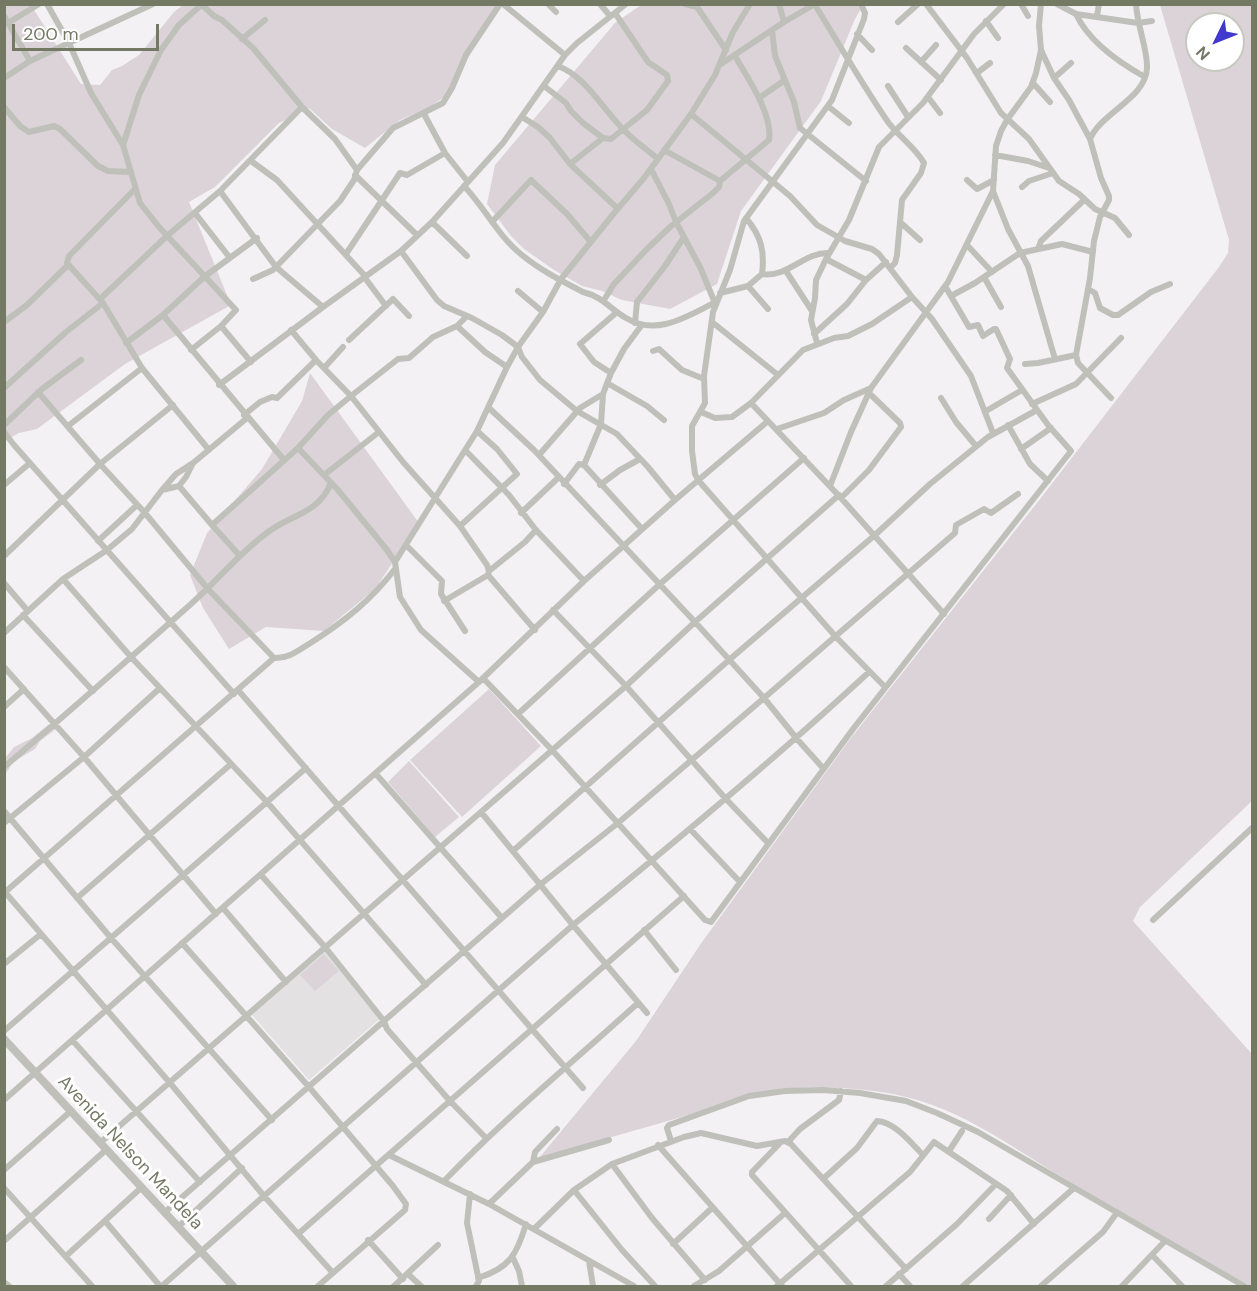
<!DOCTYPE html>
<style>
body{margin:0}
#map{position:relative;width:1257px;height:1291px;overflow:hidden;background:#f4f1f4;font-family:"DM Sans",sans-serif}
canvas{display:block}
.frame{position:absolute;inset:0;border:6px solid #737963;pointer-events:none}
.north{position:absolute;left:1185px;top:12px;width:60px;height:60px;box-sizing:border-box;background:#fff;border:2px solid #c7c9c1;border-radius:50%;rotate:227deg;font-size:16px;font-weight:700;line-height:24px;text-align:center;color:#737963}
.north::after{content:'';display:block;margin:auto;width:21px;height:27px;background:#4138ce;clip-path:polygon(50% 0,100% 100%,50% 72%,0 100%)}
.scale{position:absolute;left:12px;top:24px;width:147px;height:27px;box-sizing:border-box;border:3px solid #737963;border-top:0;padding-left:8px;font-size:18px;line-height:21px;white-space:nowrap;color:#737963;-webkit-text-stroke:4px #fff;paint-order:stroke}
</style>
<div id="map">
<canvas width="1257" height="1291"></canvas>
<div class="frame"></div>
<div class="north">N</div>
<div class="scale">200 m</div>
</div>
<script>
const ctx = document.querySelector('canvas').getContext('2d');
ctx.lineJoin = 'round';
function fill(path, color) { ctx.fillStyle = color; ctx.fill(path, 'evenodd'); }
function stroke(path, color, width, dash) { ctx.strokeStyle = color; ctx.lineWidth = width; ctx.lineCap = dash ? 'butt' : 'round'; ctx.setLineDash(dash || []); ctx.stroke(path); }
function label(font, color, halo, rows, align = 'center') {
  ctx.font = font + ' "DM Sans",sans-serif'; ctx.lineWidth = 6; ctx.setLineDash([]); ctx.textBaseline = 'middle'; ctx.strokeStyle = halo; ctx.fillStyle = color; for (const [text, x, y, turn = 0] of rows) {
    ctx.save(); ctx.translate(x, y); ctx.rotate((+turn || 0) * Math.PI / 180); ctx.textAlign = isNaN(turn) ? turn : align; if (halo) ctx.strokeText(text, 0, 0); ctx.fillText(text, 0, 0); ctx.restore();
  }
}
fill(new Path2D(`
 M 325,951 L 381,1018 L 309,1080 L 251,1014 Z`), '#e3e1e2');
fill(new Path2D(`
 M 5,5 L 31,5 L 81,84 L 100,85 L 112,70 L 122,66 L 139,55 L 174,12 L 183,5 L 498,5 L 447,95 L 430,107 L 400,120 L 365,148 L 332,129 L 309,108 L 279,123 L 215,187 L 189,202 L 231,305 L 125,364 L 37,429 L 19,433 L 5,441 Z
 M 641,5 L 863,5 L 855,19 L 821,101 L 741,211 L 717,284 L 670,309 L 622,300 L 602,291 L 582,286 L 554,270 L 524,249 L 511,236 L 487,204 L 495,165 L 615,23 Z
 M 1160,5 L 1252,5 L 1252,801 L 1140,907 L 1133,921 L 1252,1054 L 1252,1286 L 1249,1286 C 1186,1250 1122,1214 1060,1176 C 1012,1147 962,1110 906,1097 C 864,1087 822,1086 779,1089 L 539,1158 L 636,1041 L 702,942 L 850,739 L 1040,499 L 1219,267 L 1228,253 L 1229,240 ZM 1197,24 L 1233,24 L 1233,60 L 1197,60 Z
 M 310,373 L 419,523 L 375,589 L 324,631 L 266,627 L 229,649 L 203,608 L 190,575 L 207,533 L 262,469 L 302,401 Z
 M 489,689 L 541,746 L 462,817 L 410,760 Z
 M 48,725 L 56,726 L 56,729 L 40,741 L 35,749 L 13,762 L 5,775 L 5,758 L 14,747 L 32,738 Z
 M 409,761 L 459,817 L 435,837 L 388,782 Z
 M 324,954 L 339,971 L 315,991 L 300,975 Z`), '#dbd3d8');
stroke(new Path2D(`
 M 47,4 L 69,43 L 91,93 L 123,145 L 140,203 L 159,227 L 236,310 L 221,326 L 191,350
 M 201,4 L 214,16 L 222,20 L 253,48 L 302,107 L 335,139 L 357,170
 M 503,4 L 565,55
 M 548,4 L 556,12
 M 600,4 L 610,16
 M 685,4 L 697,7 L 726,50
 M 779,4 L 784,22
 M 861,4 L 865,13 L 864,19 L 832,100 L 744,221 L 730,270 L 713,312 L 704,376 L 705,403 L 692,426 L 692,451 L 695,474 L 698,480 L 836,637 L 885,687
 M 926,4 L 967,58 L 1001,113 L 1029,139 L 1059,181 L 1079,194 L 1095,209 L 1115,218 L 1129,235
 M 1021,4 L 1028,16
 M 1057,4 L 1076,14 L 1138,23 L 1152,21
 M 815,5 C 839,44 862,84 888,122 C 899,137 915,147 924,163 L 921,173 L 902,200 L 897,255 L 895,263 L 890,268
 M 1076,14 C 1089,42 1118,62 1145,77
 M 4,16 L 30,61
 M 1097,16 L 1099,4
 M 986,21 L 998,38
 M 898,22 L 918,4
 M 8,23 L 39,4
 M 772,30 L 775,56 L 794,102 L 800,128 L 866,181
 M 857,34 L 872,50
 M 242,39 L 265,20
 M 906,48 L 941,80
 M 1041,50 L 1054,78 L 1069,100 L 1090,139 L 1101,178 L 1109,196 L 1109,200 L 1100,217 L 1094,241 L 1090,278 L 1076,355 L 1078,363 L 1111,398
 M 921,62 L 936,45
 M 721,64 L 784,22 L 815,4
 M 558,66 C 585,76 602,108 622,128 C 633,140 646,149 658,159
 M 977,73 L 990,63
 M 4,78 L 30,61 L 153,4
 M 1054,78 L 1071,63
 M 1033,83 L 1050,102
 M 544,86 L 566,103 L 571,111 L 583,123 L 603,138
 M 888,86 L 908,117
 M 928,97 L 940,113
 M 759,98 L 785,80
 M 4,107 L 20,126 L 29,132 L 54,126 L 60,129 L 98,166 L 108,171 L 130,172
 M 829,107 L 849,123
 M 424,114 L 445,153 L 468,182
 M 691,114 L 790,196 L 817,225 L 845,241 L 872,249 L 879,254 L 912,297 L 932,319 L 971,376 L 993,433
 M 522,117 L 538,127 L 550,138 L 570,164 L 617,208
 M 1090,139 C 1102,112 1146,98 1147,68 C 1148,51 1137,25 1136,4
 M 123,145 L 139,95 L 161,50 L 179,25 L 201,5
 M 664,150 L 720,181
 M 995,155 L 1028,161 L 1049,168
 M 251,161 L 277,180 L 366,277
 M 570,164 L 603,138 L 611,139 L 647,110 L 668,81 L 667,75 L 648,62 L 615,13
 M 651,169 L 669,204 L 676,222 L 700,267 L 715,303
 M 355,175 L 417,235
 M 967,180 L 977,189 L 994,180
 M 464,186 C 485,208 498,236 522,255 C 540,270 562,281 583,292 C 603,297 609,308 626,318 C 657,337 687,316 716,302
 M 1022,187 L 1029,181 L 1053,173
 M 135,189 L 69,256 L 67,263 L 103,303 L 142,368 L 209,450
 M 220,191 L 302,107
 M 993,191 L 1008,229 L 1028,266 L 1055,359
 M 195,213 L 230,258
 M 432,222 L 467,256
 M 492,222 L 531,180 L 567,214 L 590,241
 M 900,222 L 920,240
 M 967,245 L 992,272
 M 1038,249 L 1041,241 L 1084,200
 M 401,251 L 437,300 L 444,306 L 472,318 L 502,335 L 518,347 L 522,357 L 540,380 L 577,411 L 617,434 L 648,467 L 675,500
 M 346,254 L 400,173 L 407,175 L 445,153
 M 826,259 L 866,280
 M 786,271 L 812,311
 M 762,274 C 788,278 804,252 829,253
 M 984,277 L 1001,307
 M 365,278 L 386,306
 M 253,279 L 273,270 L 340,201 L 354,180 L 357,170 L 393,128 L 443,103 L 452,88 L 466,55 L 500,4
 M 748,286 L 768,309
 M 1088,289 L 1095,293 L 1100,308 L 1113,315 L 1118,315 L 1151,292 L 1170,284
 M 518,291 L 543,312
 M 720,293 L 748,286 L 762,274 C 765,251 761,236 746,218
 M 951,296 L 975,283 L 1020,253 L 1062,244 L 1093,252
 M 100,299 L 168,235 L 220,191 L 276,267 L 323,307 L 219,385
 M 604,300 L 614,284 L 647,249 L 670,227 L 713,193 L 719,187 L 720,181 L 769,140 C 773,114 747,77 735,56
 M 323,307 L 401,251 L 432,222 L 503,143 L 565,55 L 577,43 L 626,4
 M 163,315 L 284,460
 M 4,322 L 27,305 L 68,265
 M 712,322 L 778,375
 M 635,323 L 637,302 L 665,266 L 684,237
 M 221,326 L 251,362
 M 457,326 L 485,352 L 507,367
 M 291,330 L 316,360 L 351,396 L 403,462 L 460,526 L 487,565 L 489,571 L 488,575 L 535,630
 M 814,334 L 847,304 L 866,280 L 886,262
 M 349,340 L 393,299 L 409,316
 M 126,343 L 163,315 L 204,277 L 257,238
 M 817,343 L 811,320 L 815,298 L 816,280 L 826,259 L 849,220 L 879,147 L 923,103 L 974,34 L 1004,4
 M 653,351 L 659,349 L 682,370 L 704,379
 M 1025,364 L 1038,363 L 1076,355
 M 324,368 L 343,347
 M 611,373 L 594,362 L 580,344 L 617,312
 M 607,383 L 647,406 L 664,420
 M 4,388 L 66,332 L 103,303
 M 38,392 L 100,464 L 173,405
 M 941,398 L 956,422 L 976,446
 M 751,403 L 841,498 L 944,614
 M 1032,404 L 1076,384 L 1121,338
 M 489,408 L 534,450 L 695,622 L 764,698 L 955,533 L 956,525 L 984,509 L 991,513 L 1018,494
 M 986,411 L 1022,390
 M 701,412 L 715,418 L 732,417 L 751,403 L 803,350 L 834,338 L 848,336 L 872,324 L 912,297
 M 244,415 L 260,402 L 272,397 L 277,398 L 316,360
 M 4,425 L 42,389 L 81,360
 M 1008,425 L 1030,464 L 1048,481
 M 68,426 L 142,368
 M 777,429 L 824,413 L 844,400 L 871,388
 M 4,432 L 14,445 L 234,694
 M 298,448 L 338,490 L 387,550 L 395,562 L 400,597 L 421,630 L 479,682
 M 1021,449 L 1051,428
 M 466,451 L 509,495 L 536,530 L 584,581
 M 539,455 L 580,408 L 603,394
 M 584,465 L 601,424 L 603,394 L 611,373 L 624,349 L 641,326
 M 584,465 L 642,529
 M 324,475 L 379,432
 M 564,484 L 579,464 L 584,465
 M 4,485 L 30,463
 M 600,485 L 620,470 L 640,459
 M 179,486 L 212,525 L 298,448 L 328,415 L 351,396 L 398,359 L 409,358 L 433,337 L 457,326 L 467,316
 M 830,486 L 851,432 L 871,388 L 948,282 L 993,191 L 996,146 L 1001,131 L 1007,120 L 1031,87 L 1036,73 L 1041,50 L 1039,26 L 1041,4
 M 162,490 L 176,474 L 193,463
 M 841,498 L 869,470 L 901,427 L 900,423 L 869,393
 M 521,513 L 558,478
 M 212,525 L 240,556
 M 460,526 L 517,474 L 497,449 L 477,431
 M 98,541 L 137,505
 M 406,545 L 442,581 L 441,594 L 465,631
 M 4,556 L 100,464 L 145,513 L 208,589 L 274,658 L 4,893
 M 395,562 L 477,431 L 507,367 L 518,347 L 543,312 L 561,279 L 615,212 L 644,178 L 691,114 L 715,75 L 733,32 L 750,4
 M 489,571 L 525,542 L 536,530
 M 63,579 L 131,657 L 267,802 L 426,985
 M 4,583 L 27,610
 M 444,601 L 488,575
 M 553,610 L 626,686 L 726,799 L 768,843
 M 23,615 L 93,691
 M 4,633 L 63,579 L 107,550 L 132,529 L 162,490 L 179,486 L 186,477 L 193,463 L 247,418
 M 274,658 C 289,659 300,649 312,642 C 345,621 371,600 395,569
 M 4,667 L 84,757 L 216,914
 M 483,678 L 552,750 L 705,920 L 711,922 L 853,729 L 1071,451 L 1048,425 L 1007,368 L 1010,359 L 996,329 L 994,329 L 983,336 L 978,325 L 969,327 L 945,286
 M 238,690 L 583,1088
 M 4,707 L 24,689
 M 518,714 L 660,584 L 804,458
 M 4,767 C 67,714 129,659 191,604 C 217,581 239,553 268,532 C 292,514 318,514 331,483
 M 376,774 L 502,918
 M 4,811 L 111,938 L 272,1120
 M 4,823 L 84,757 L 160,688
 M 691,830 L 740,882
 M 514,850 L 729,660 L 875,535 L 930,484 L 988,437 L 1037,410
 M 261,875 L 325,947 L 384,1021 L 387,1029 L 450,1101 L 486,1138
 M 4,891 L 170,1083 L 264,1196 L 162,1286
 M 77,898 L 231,764
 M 223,908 L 286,982
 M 1153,920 L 1252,828
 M 644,930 L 676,970
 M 182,943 L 309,1087 L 393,1186 L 406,1204 L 405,1210 L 318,1286
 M 4,964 L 41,934
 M 647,1013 L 573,925 C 674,843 774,760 869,672
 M 4,1031 L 306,768
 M 73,1041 L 200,1182
 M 4,1100 L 479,682 L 584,581 L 675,500 L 768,421
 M 671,1141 L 667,1128 L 669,1125 L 749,1096 L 785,1091 L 823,1090 L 860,1093 L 906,1101 L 937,1113 L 978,1132 L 1244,1286
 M 101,1142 L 626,686 L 695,622 L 839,495
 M 781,1142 L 752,1172 L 752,1175 L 851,1286
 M 788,1142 L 800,1129 L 839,1100 L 841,1091
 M 658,1145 L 782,1286
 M 949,1151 L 962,1131
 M 389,1155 L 489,1204 L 634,1286
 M 533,1162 L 609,1140
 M 612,1164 L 652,1218 L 705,1280
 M 4,1170 L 71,1111
 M 823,1179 L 857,1148 L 877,1121 C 895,1122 911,1143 923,1155
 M 444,1181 C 505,1118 573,1062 638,1003
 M 4,1188 L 92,1286
 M 574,1190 L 622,1250 L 655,1286
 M 470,1194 L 467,1223 L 479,1281 L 476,1286
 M 489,1204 L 533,1162 L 535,1152 L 557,1129
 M 165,1212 L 541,884 L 618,823 L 764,698 L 797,739 L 823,768
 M 989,1219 L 1011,1195
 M 105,1221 L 160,1286
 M 179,1226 L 242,1168
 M 534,1229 L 574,1190 L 612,1164 L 684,1137 L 701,1133 L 757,1146 L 785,1141 L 791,1144 L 906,1269
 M 298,1234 L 684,896
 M 368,1240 L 403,1279
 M 4,1241 L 107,1149
 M 673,1244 L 712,1208
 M 66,1256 L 142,1187
 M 1153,1256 L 1182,1286
 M 513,1258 L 519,1271 L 522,1286
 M 589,1261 L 593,1286
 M 333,1273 L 264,1196 L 573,925 L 481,812
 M 408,1274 L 421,1286
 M 899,1274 L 910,1286
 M 478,1278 C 510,1268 517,1254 526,1224
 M 4,1282 L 9,1286
 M 394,1286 L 438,1245
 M 694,1286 L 719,1271 L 785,1213
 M 777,1286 L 910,1172 L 934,1142 L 1007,1191 L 1034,1224
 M 886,1286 L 957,1224 L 996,1184
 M 963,1286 L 1074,1188
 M 1041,1286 L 1103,1232 L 1116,1214
 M 1122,1286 L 1164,1242`), '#bfc0ba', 6);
stroke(new Path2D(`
 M 4,1039 L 233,1286`), '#bfc0ba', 8);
label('18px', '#737963', '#fff', [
 ["Avenida Nelson Mandela",130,1153,47]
]);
</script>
